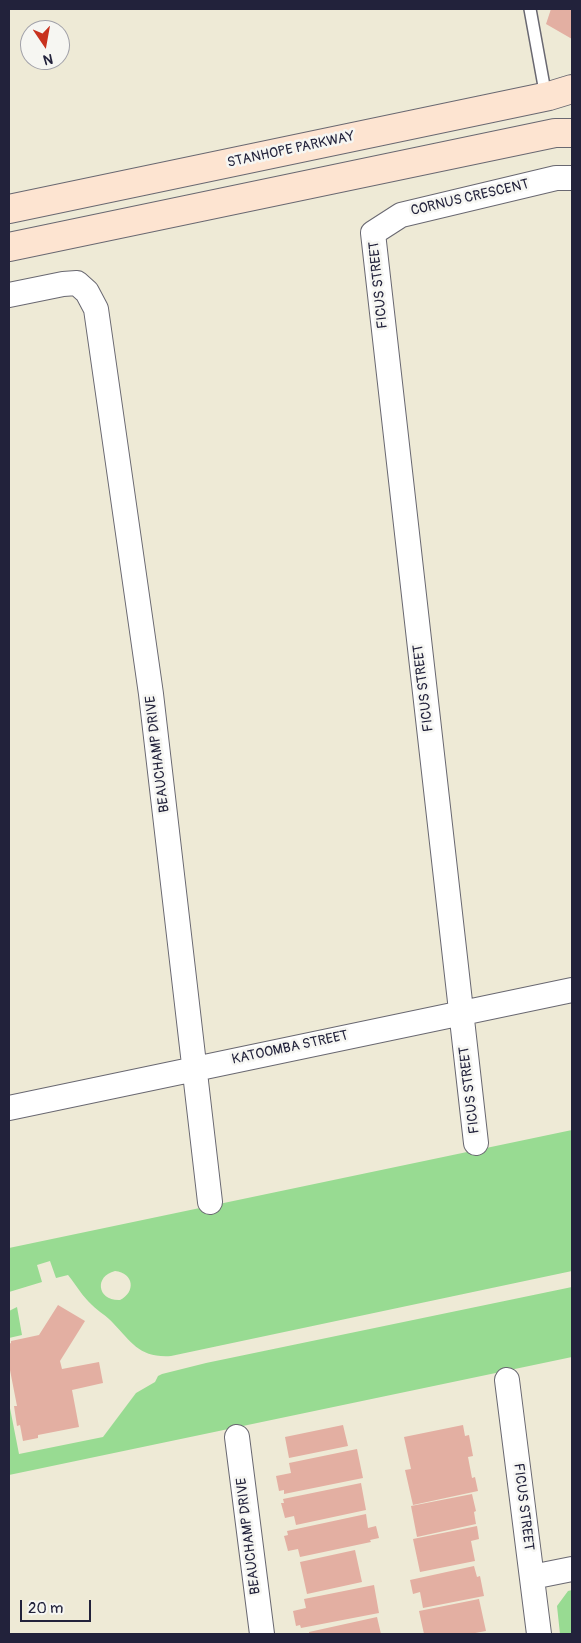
<!DOCTYPE html>
<style>
body{margin:0}
#map{position:relative;width:581px;height:1643px;overflow:hidden;background:#eeead6;font-family:Pangolin,sans-serif}
canvas{display:block}
.frame{position:absolute;inset:0;border:10px solid #22223b;pointer-events:none}
.north{position:absolute;left:20px;top:20px;width:50px;height:50px;box-sizing:border-box;background:#f6f6f2;border:1px solid #a1a1a9;border-radius:50%;rotate:168deg;font-size:14px;font-weight:700;line-height:20px;text-align:center;color:#22223b}
.north::after{content:'';display:block;margin:auto;width:18px;height:22px;background:#c8321e;clip-path:polygon(50% 0,100% 100%,50% 72%,0 100%)}
.scale{position:absolute;left:20px;top:1600px;width:71px;height:22px;box-sizing:border-box;border:2px solid #22223b;border-top:0;padding-left:6px;font-size:15px;line-height:18px;white-space:nowrap;color:#22223b;-webkit-text-stroke:4px #f6f6f2;paint-order:stroke}
</style>
<div id="map">
<canvas width="581" height="1643"></canvas>
<div class="frame"></div>
<div class="north">N</div>
<div class="scale">20 m</div>
</div>
<script>
const ctx = document.querySelector('canvas').getContext('2d');
ctx.lineJoin = 'round';
function fill(path, color) { ctx.fillStyle = color; ctx.fill(path, 'evenodd'); }
function stroke(path, color, width, dash) { ctx.strokeStyle = color; ctx.lineWidth = width; ctx.lineCap = dash ? 'butt' : 'round'; ctx.setLineDash(dash || []); ctx.stroke(path); }
function label(font, color, halo, rows, align = 'center') {
  ctx.font = font + ' Pangolin,sans-serif'; ctx.lineWidth = 5; ctx.setLineDash([]); ctx.textBaseline = 'middle'; ctx.strokeStyle = halo; ctx.fillStyle = color; for (const [text, x, y, turn = 0] of rows) {
    ctx.save(); ctx.translate(x, y); ctx.rotate((+turn || 0) * Math.PI / 180); ctx.textAlign = isNaN(turn) ? turn : align; if (halo) ctx.strokeText(text, 0, 0); ctx.fillText(text, 0, 0); ctx.restore();
  }
}
fill(new Path2D(`
 M 572,1130 L 572,1271 L 171,1356 C 140,1358 132,1343 113,1323 C 107,1316 99,1312 92,1305 C 83,1297 76,1285 68,1275 L 56,1278 L 50,1261 L 37,1265 L 42,1282 L 9,1292 L 9,1248 ZM 115,1271 C 134,1273 136,1292 120,1300 C 97,1301 94,1276 115,1271 Z
 M 572,1287 L 572,1357 L 9,1475 L 9,1403 L 19,1454 L 103,1437 L 136,1393 L 155,1382 L 158,1376 L 162,1374 L 206,1363 Z
 M 17,1307 L 22,1335 L 9,1338 L 9,1311 Z
 M 572,1590 L 572,1634 L 560,1634 L 557,1606 L 568,1591 Z`), '#98db92');
fill(new Path2D(`
 M 551,9 L 572,9 L 572,39 L 546,24 Z
 M 58,1305 L 85,1321 L 60,1361 L 62,1369 L 99,1362 L 103,1383 L 72,1390 L 79,1427 L 38,1435 L 38,1438 L 23,1441 L 20,1425 L 17,1426 L 14,1406 L 17,1406 L 9,1365 L 9,1344 L 11,1343 L 11,1341 L 39,1335 Z
 M 343,1425 L 348,1446 L 289,1458 L 285,1437 Z
 M 463,1425 L 465,1436 L 469,1435 L 473,1456 L 468,1457 L 472,1478 L 475,1477 L 478,1491 L 413,1505 L 405,1470 L 411,1469 L 404,1437 Z
 M 357,1449 L 363,1478 L 284,1494 L 284,1490 L 279,1491 L 276,1476 L 291,1473 L 289,1463 Z
 M 361,1483 L 366,1510 L 296,1525 L 294,1516 L 285,1518 L 281,1503 L 284,1503 L 283,1499 Z
 M 472,1494 L 476,1511 L 474,1512 L 476,1524 L 417,1537 L 411,1506 Z
 M 366,1514 L 368,1528 L 376,1526 L 379,1538 L 370,1540 L 371,1542 L 300,1557 L 298,1549 L 288,1551 L 284,1536 L 288,1535 L 287,1531 Z
 M 477,1526 L 479,1539 L 471,1541 L 475,1561 L 420,1572 L 413,1539 Z
 M 355,1550 L 362,1582 L 307,1594 L 300,1562 Z
 M 474,1566 L 477,1577 L 480,1576 L 484,1596 L 423,1608 L 420,1592 L 413,1594 L 410,1580 Z
 M 374,1585 L 379,1613 L 301,1628 L 300,1625 L 296,1626 L 293,1611 L 306,1608 L 304,1599 Z
 M 479,1599 L 486,1631 L 470,1634 L 424,1634 L 419,1611 Z
 M 377,1617 L 381,1634 L 309,1634 L 309,1632 Z`), '#e3afa2');
const lane = new Path2D(`
 M 530,9 L 546,97`);
const street = new Path2D(`
 M 9,295 L 63,284 L 77,283 L 87,292 L 96,309 L 151,694 L 210,1202
 M 9,1108 L 572,990
 M 476,1143 L 373,233 L 401,215 L 556,178 L 572,178
 M 507,1380 L 539,1634
 M 237,1437 L 262,1634
 M 532,1577 L 572,1569`);
const secondary = new Path2D(`
 M 9,209 L 549,96 L 572,89
 M 9,247 L 555,133 L 572,133`);
stroke(lane, '#696871', 14);
stroke(street, '#696871', 26);
stroke(secondary, '#696871', 30);
stroke(lane, '#fff', 11);
stroke(street, '#fff', 24);
stroke(secondary, '#fde4d1', 28);
label('14px', '#22223b', '#f6f6f2', [
 ["STANHOPE PARKWAY",291,150,-12],
 ["CORNUS CRESCENT",470,198,-13],
 ["FICUS STREET",379,285,-96],
 ["FICUS STREET",424,688,-97],
 ["BEAUCHAMP DRIVE",158,754,-97],
 ["KATOOMBA STREET",290,1048,-12],
 ["FICUS STREET",470,1090,-97],
 ["FICUS STREET",523,1507,83],
 ["BEAUCHAMP DRIVE",249,1536,-97]
]);
</script>
